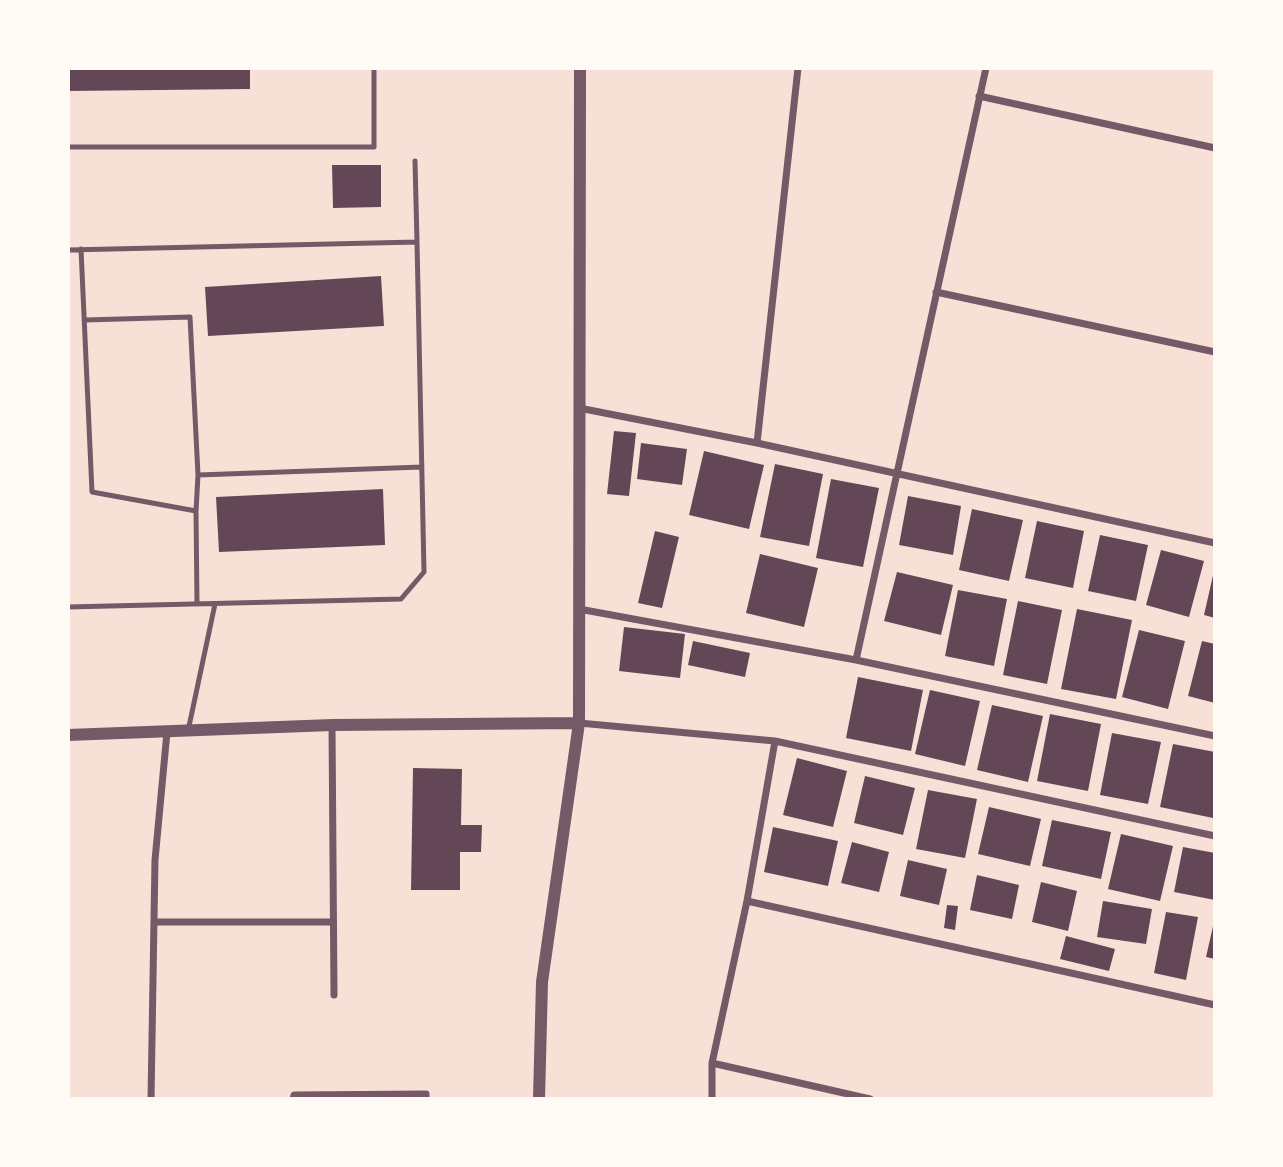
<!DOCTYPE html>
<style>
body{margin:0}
#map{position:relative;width:1283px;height:1167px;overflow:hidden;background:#f7e1d7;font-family:"Nunito Sans",sans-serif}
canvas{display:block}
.frame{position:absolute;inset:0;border:70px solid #fffaf5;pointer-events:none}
</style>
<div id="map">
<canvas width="1283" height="1167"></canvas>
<div class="frame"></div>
</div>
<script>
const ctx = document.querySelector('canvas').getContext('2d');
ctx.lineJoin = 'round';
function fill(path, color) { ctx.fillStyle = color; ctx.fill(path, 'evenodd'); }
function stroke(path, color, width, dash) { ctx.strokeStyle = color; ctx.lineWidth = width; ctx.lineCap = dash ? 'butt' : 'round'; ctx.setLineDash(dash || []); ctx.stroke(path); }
fill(new Path2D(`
 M 68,68 L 250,68 L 250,89 L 68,91 Z
 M 332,165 L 381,165 L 381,207 L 333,208 Z
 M 381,276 L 384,326 L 208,336 L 205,287 Z
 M 614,431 L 636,433 L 629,496 L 607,494 Z
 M 641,443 L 687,449 L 682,485 L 637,479 Z
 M 704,451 L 764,465 L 749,529 L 689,515 Z
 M 775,464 L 823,474 L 809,546 L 760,537 Z
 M 831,479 L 879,488 L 863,567 L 816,558 Z
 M 383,489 L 385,545 L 219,552 L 216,497 Z
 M 908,496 L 961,506 L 953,555 L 899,545 Z
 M 972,509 L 1023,520 L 1009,581 L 959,570 Z
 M 1037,521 L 1084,531 L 1073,588 L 1025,578 Z
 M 655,531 L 679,537 L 662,608 L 638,603 Z
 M 1100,535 L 1148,545 L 1136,601 L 1088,591 Z
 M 1161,550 L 1204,561 L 1189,617 L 1146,605 Z
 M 760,554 L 818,568 L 804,627 L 746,613 Z
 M 1214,571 L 1215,572 L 1215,618 L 1204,615 Z
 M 897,572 L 953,585 L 941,635 L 884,621 Z
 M 958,590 L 1007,599 L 994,666 L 945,656 Z
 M 1018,601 L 1062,610 L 1047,684 L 1003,675 Z
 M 1077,609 L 1132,620 L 1116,699 L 1061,689 Z
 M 624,627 L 685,634 L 680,678 L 619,671 Z
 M 1139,630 L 1185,641 L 1168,709 L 1122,697 Z
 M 693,641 L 750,653 L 745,677 L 688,665 Z
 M 1202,641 L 1215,644 L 1215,703 L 1188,696 Z
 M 858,677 L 923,690 L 911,751 L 846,738 Z
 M 930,690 L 980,701 L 965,766 L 915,754 Z
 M 992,705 L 1043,716 L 1028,782 L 977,770 Z
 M 1050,714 L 1101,724 L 1088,791 L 1037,781 Z
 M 1112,733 L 1161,742 L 1148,804 L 1100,795 Z
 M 1173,744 L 1215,752 L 1213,818 L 1160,807 Z
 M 797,758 L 847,771 L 833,827 L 783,815 Z
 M 413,768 L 462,769 L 461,825 L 482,825 L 481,852 L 460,852 L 460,890 L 411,890 Z
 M 865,776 L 915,788 L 903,835 L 854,823 Z
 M 928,790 L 977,799 L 965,858 L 916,849 Z
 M 989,807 L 1041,819 L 1030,866 L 978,854 Z
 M 1052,820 L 1111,832 L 1101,879 L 1042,866 Z
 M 773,827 L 838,841 L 828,886 L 764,872 Z
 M 1121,834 L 1173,846 L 1160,901 L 1108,889 Z
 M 852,842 L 889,852 L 879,892 L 841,883 Z
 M 1183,847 L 1215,853 L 1215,900 L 1174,892 Z
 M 908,860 L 947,869 L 939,905 L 900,896 Z
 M 977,875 L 1019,885 L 1012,919 L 970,910 Z
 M 1041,882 L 1077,891 L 1068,931 L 1032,922 Z
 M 1103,901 L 1152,909 L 1146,944 L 1097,937 Z
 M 947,905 L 958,906 L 955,930 L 944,928 Z
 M 1166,912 L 1198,917 L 1186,980 L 1154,973 Z
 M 1214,922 L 1215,922 L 1215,959 L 1206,957 Z
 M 1066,936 L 1115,949 L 1109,971 L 1060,959 Z`), '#644757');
stroke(new Path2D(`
 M 68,147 L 374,147 L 374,68
 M 81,249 L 92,492 L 196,511 L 197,604
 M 68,250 L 417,242 L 415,161
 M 85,320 L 190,317 L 198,475 L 196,511
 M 198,475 L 422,467
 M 68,607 L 401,599 L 424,572 L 417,242
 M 188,731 L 215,604`), '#755966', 5);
stroke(new Path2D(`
 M 979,96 L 1215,148
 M 936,292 L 1215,352
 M 579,408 L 757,443 L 1215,543
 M 757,443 L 798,68
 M 579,609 L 856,660 L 986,68
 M 856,660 L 1215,736
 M 579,723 L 775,741 L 1215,836
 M 332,725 L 334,995
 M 747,901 L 1215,1005
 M 156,922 L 332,922
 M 712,1063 L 870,1099
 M 151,1099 L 155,860 L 167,732
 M 293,1099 L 294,1095 L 426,1094 L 426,1099
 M 712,1099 L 712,1063 L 747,901 L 775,741`), '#755966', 7);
stroke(new Path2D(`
 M 68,735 L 332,725 L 579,723
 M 539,1099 L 542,982 L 579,723 L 580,68`), '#755966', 12);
</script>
